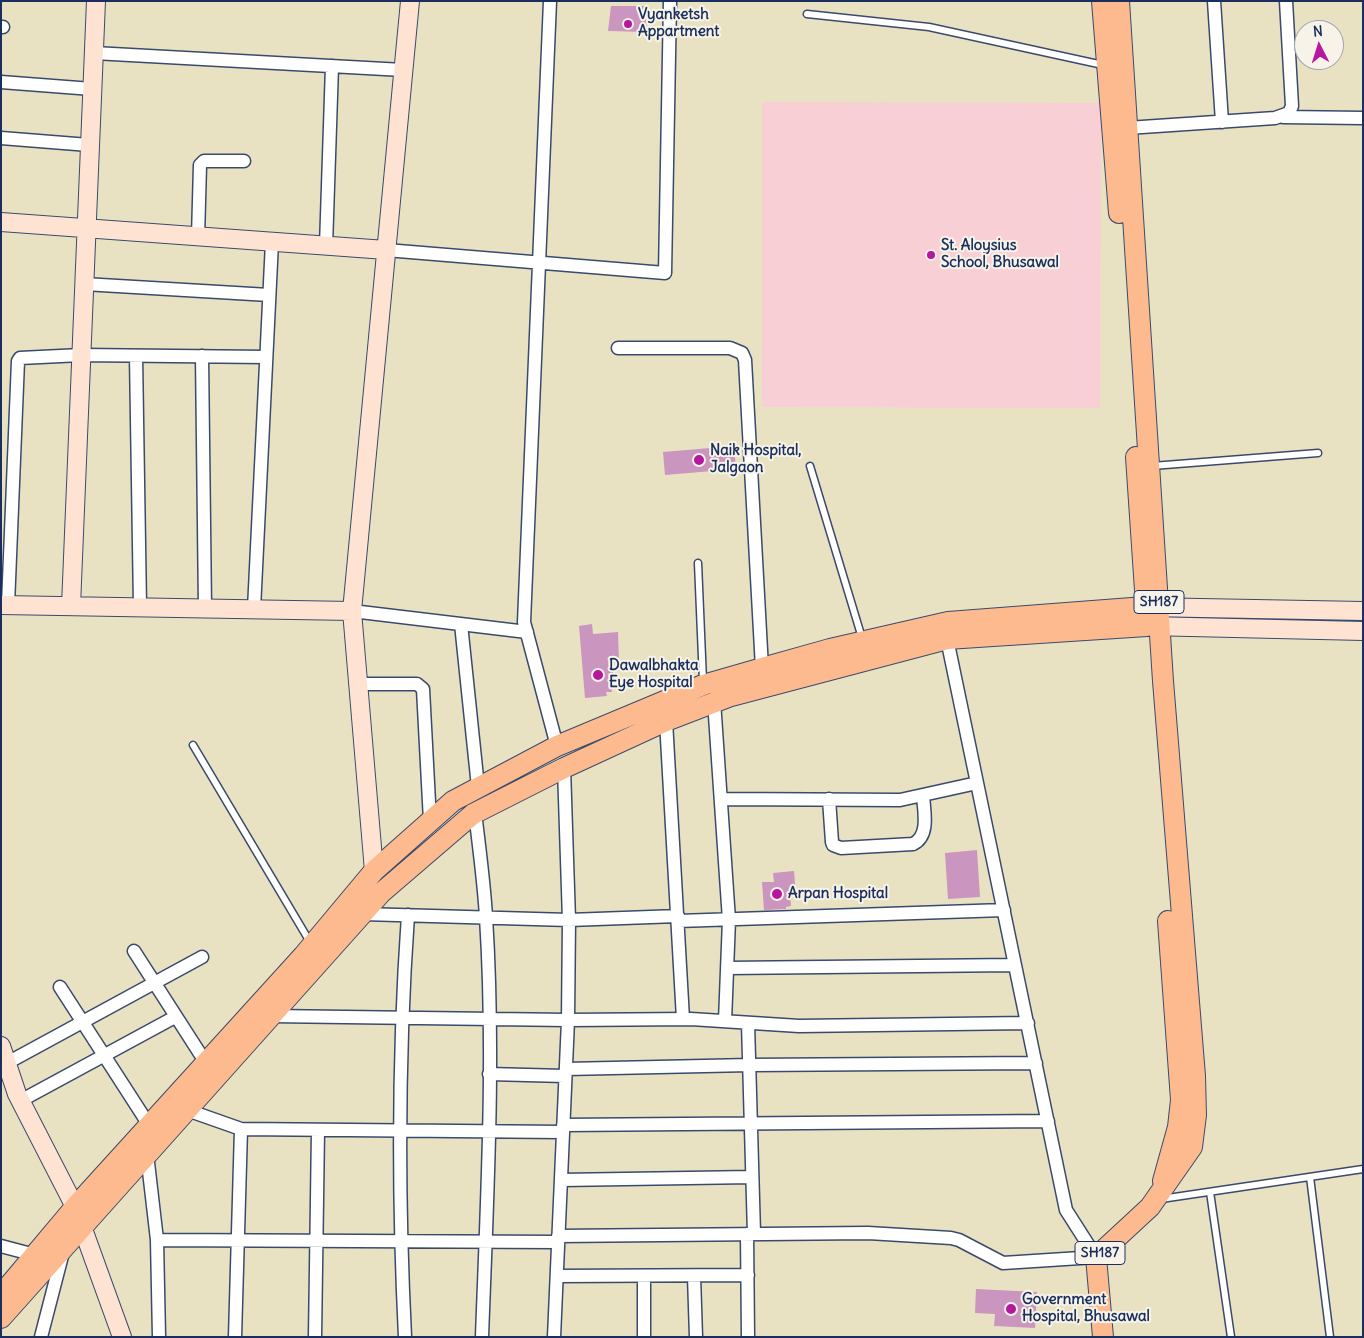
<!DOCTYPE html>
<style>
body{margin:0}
#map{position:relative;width:1364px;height:1338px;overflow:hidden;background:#e9e2c2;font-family:Delius,sans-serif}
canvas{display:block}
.frame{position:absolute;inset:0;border:2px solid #1b2f5e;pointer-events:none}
.north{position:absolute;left:1294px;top:20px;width:50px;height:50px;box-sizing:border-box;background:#f7f3e8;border:1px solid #9fa5b1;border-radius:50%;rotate:355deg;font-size:14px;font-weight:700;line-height:20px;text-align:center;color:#1b2f5e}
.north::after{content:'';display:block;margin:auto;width:18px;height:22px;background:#b5179e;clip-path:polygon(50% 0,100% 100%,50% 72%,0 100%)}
</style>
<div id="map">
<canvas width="1364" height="1338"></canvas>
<div class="frame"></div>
<div class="north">N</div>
</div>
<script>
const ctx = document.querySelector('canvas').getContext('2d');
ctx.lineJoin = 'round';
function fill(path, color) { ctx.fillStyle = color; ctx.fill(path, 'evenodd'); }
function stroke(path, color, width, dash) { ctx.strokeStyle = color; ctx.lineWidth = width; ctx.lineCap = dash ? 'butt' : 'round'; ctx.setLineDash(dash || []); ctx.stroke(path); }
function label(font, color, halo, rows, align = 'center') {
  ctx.font = font + ' Delius,sans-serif'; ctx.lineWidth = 4; ctx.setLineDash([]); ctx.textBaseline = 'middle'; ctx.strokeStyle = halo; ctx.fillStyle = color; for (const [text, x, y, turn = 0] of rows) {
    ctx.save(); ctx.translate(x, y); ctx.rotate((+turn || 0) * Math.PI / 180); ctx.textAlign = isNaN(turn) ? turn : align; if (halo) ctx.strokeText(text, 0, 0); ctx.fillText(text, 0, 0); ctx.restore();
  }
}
fill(new Path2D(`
 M 762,102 L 1101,103 L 1100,408 L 762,407 Z`), '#f7cfd5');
fill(new Path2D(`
 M 611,6 L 645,6 L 647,32 L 608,31 Z
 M 734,446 L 736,469 L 665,475 L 663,452 Z
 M 592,624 L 593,634 L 618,632 L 619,662 L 612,663 L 615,687 L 611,687 L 612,692 L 606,692 L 607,696 L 585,698 L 579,626 Z
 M 977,850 L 980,897 L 948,899 L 945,853 Z
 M 794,871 L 796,895 L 790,896 L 791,906 L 786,907 L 786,909 L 764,910 L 762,882 L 774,882 L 773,873 Z
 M 976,1289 L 1037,1292 L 1035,1328 L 994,1326 L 995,1314 L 975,1313 Z`), '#ca95be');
const lane = new Path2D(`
 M 807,14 L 929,27 L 1103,65
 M 810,466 L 862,638
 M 1152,466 L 1318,453
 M 698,563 L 703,681
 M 193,745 L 310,942
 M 1310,1177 L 1330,1337
 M 1210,1192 L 1231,1337
 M 1161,1199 L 1363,1169`);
const street = new Path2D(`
 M 550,1 L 524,622 L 557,746
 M 1214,1 L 1222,122
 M 1,27 L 3,27
 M 94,53 L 403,70
 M 1,82 L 92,89
 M 1283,117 L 1363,118
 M 1127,128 L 1275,118 L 1289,113 L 1292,106 L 1286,1
 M 1,138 L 89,145
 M 198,237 L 200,165 L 204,161 L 244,161
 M 326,246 L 332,66
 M 386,250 L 665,273 L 670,1
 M 84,284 L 269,295
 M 618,348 L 730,348 L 742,353 L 745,360 L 762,668
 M 136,356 L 140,607
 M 202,356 L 205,609
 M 8,605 L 18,361 L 20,358 L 81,355 L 266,357
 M 254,609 L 272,242
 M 352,611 L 527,632
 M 461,624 L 478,787
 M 358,684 L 417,684 L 423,689 L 430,821
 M 714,701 L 729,920 L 725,1021
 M 666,721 L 683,1019
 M 721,799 L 900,800 L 977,783
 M 829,799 L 832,842 L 833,845 L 841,848 L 913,844 C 930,836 924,811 923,796
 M 475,812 C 479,847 484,882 486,917 C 495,1057 487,1198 482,1337
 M 363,914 L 569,920 L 678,916
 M 678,921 L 1004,910
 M 134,951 L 206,1063
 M 727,968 L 1015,965
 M 60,987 L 149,1125
 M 271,1016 L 568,1020 L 691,1019 L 799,1026 L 1028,1023
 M 748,1023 L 754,1234
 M 7,1063 L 202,957
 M 566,1069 L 750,1065 L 1036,1063
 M 489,1074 L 565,1076
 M 20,1101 L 175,1017
 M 187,1110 L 241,1129 L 563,1132
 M 563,1125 L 1048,1121
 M 147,1154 L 157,1240 L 159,1337
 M 561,1180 L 752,1177
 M 747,1234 L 748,1337
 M 558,1236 L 868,1233 L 951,1238 L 959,1240 L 1003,1263 L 1096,1257 L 1066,1210 L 947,639
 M 157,1240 L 558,1242
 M 1,1246 L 35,1255
 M 557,1276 L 748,1275
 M 694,1276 L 696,1337
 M 41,1337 L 63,1252
 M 235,1337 L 241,1129
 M 315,1337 L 318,1130
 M 405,1337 C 398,1196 398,1056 408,915
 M 554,1337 L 568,1020 L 569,920 L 564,768
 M 644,1337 L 644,1276`);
const secondary = new Path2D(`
 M 1,222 L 386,250
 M 1,605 L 352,611
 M 71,606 L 96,1
 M 1146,607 L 1363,611
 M 1147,626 L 1363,631
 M 374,871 L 352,611 L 410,1
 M 1,1046 L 17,1094 L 75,1207 L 122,1337`);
const primary = new Path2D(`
 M 1102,1 L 1119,213
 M 1136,457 L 1147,620
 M 1163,1181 L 1178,1127 L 1181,1100 L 1168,921
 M 1,1295 L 75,1207 L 303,956 L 374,871 L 453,801 L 557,746 L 703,685 L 762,668 L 830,649 L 948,622 L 1145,607
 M 1,1318 L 381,893 L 473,814 L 564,768 L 666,721 L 731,696 L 947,639 L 1147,626
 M 1103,1337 L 1096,1257 L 1150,1207 L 1192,1147 L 1196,1115 L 1195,1076 L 1163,681 L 1119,1`);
stroke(lane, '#3a4a6d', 9);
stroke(street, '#3a4a6d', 15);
stroke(secondary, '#3a4a6d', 20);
stroke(primary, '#3a4a6d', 22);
stroke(lane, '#fff', 6);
stroke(street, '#fff', 12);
stroke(secondary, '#fee3d2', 18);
stroke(primary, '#fcba8e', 20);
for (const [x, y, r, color] of [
 [628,24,5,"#b5179e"],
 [931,255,5,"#b5179e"],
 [699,460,6,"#b5179e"],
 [598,675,6,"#b5179e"],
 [777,894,6,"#b5179e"],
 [1011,1309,6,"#b5179e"]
]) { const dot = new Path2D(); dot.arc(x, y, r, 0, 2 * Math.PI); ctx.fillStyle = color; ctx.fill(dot); stroke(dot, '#f7f3e8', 2); }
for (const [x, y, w] of [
 [1159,602,50],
 [1100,1253,50]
]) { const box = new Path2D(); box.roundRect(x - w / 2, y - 11.5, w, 23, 4); ctx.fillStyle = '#f7f3e8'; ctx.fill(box); stroke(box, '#1b2f5e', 1); }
label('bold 14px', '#1b2f5e', null, [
 ["SH187",1159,602],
 ["SH187",1100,1253]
]);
label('bold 15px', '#1b2f5e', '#f7f3e8', [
 ["Vyanketsh",638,15],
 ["Appartment",638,32],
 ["St. Aloysius",941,246],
 ["School, Bhusawal",941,263],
 ["Naik Hospital,",710,451],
 ["Jalgaon",710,468],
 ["Dawalbhakta",609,666],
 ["Eye Hospital",609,683],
 ["Arpan Hospital",788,894],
 ["Government",1022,1300],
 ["Hospital, Bhusawal",1022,1317]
], 'left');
</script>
